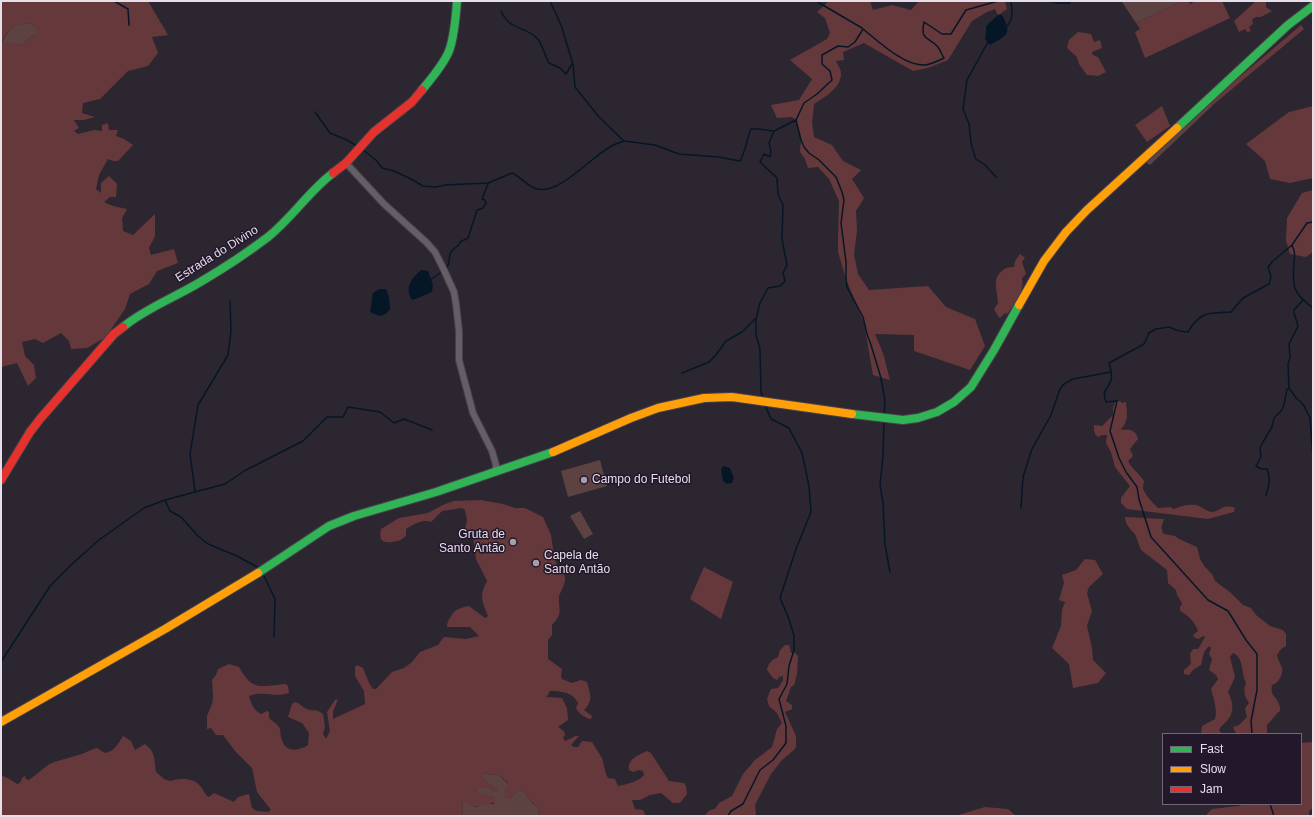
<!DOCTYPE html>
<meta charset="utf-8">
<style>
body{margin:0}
#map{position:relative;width:1314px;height:817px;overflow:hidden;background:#2c2630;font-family:Arial,sans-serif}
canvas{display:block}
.frame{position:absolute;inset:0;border:2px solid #e6deeb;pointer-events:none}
.legend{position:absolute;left:1162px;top:733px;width:140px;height:72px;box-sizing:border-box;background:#23182b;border:1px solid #716778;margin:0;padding:5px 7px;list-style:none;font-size:12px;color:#e6deeb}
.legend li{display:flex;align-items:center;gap:8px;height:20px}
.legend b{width:20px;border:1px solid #716778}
</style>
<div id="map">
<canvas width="1314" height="817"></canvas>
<div class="frame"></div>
<ul class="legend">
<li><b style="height:5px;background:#30b455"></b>Fast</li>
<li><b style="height:5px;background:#ff9f0a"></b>Slow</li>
<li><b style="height:5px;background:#e5322d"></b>Jam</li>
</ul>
</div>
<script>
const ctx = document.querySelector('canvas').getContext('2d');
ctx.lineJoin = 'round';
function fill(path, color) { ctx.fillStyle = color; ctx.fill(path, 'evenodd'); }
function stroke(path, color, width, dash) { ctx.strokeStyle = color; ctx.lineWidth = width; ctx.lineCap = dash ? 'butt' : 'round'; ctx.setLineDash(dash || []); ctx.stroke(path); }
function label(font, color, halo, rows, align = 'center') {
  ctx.font = font + ' Arial,sans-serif'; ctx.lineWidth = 3; ctx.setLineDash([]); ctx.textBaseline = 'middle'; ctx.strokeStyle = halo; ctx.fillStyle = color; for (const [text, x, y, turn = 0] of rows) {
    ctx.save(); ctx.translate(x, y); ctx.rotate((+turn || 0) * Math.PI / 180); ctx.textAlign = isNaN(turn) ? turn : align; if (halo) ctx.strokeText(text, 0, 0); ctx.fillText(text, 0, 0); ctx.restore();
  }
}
fill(new Path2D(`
 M 1123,1 L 1182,1 L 1136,23 L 1122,2 Z
 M 31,23 L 36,28 L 36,34 L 29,38 L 22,45 L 2,43 C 10,26 13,25 31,23 Z
 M 1210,102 L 1213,105 L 1150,165 L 1145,162 Z
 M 600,460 L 607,486 L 568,497 L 561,471 Z
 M 580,511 L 593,534 L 584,539 L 570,516 Z
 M 487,773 L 491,775 L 498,774 L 508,784 L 505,793 L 510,799 L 518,790 C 526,790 525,795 530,800 C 532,803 535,805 538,807 L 539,816 L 462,816 L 463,810 L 462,800 L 464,800 L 476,807 L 482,804 L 494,804 L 494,798 L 479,793 L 475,790 C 483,785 488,787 495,792 L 491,785 L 483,779 L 483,775 Z`), '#5d4242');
fill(new Path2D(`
 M 1,1 L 148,1 L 168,35 L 152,37 L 158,53 L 148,66 L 128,71 L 100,99 L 83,103 L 82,113 L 95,117 L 84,120 L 74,120 L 79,128 L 74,131 L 78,134 L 94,130 L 102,131 L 102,125 L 108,123 L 109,130 L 118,130 L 116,136 L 124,139 L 133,145 L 118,161 L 113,161 L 108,159 L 99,175 L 96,189 L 101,193 L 101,183 L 109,176 L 117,184 L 116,197 L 110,197 L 104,202 L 113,206 L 127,209 L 122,218 L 123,231 L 133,235 L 155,214 L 155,236 L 149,248 L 151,255 L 174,249 L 178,263 L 157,271 L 149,284 L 130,294 L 125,309 L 106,337 L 87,348 L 71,349 L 69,341 L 61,333 L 43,343 L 35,339 L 22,342 L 25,356 L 34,365 L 36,378 L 28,386 L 17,363 L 1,367 ZM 31,23 L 36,28 L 36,34 L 29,38 L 22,45 L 2,42 C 9,27 14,25 31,23 Z
 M 829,1 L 870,1 L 873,10 L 892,5 L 911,10 L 919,1 L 1005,1 L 1007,9 L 998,15 L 995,9 L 987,12 L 972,21 L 948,60 L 928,68 L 913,71 L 864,43 L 843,52 L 844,60 L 836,61 C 837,64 841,69 841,73 C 842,87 824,98 814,104 L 812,123 L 814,137 L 832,145 L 843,161 L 861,170 L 852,179 L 864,198 L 856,211 L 857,231 L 854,254 L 858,274 L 869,290 L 928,286 L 946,307 L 975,319 L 985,346 L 970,370 L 914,351 L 914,335 L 875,334 L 883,353 L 890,380 L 873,375 L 864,323 L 846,279 L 838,252 L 838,240 L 839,201 L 829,179 L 818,167 L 808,168 L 805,159 L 800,152 L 801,140 L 796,120 L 792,117 L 777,118 L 771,105 L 799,100 L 812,79 L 790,60 L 827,39 L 830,33 L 825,18 L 817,12 Z
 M 1182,1 L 1188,1 L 1190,4 L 1196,1 L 1222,1 L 1230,18 L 1145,58 L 1135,32 L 1140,29 L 1136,23 Z
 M 1256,1 L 1266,2 L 1266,7 L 1272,11 L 1261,17 L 1256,17 L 1252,19 L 1253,24 L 1249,27 L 1251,31 L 1247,32 L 1245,29 L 1239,32 L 1234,21 Z
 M 1301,25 L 1304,29 L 1213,105 L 1210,102 Z
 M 1078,32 L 1091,34 L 1094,42 L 1100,40 L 1102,48 L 1092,52 L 1093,55 L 1098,57 L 1106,72 L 1098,76 L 1087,75 L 1079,64 L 1077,57 L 1067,48 L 1069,40 Z
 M 1162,106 L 1170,126 L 1147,142 L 1135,125 Z
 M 1313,106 L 1313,178 L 1290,183 L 1270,179 L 1265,161 L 1246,144 L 1289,112 Z
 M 1313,190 L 1313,252 L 1306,257 L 1290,254 L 1286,240 L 1287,218 L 1302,193 Z
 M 1020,254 L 1025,258 L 1022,262 L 1026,274 L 1022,278 C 1025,292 1015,303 1007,314 L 1005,313 L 1000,318 L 998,316 L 994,309 L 998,303 C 998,296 995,288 996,281 C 997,272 1006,266 1014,267 L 1015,261 Z
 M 1120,401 L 1122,403 L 1126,402 C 1127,413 1129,421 1121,429 L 1122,430 C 1129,428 1137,431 1138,439 L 1130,449 L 1133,456 L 1128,461 C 1130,466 1140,475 1144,481 C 1144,483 1143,485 1143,487 C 1142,492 1154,504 1158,508 L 1170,507 L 1174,509 C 1180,506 1193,503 1199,506 C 1203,508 1207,511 1211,512 C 1220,512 1223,503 1235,508 L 1234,512 L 1208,519 L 1127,509 L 1121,503 L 1121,498 L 1130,486 L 1115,467 L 1111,452 L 1106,443 L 1107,435 L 1102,435 L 1098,437 C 1094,434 1094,431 1094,425 L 1102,426 L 1113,415 L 1113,408 L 1115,402 Z
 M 481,500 L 503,504 L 515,508 L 525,508 L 543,517 L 551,535 L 554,555 L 557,566 L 560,567 C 565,573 567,579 563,587 C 562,590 560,593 559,596 C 558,611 564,612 552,625 L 552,635 L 548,640 L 548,659 L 562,669 L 561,676 L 562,679 L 572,683 L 581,680 L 587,682 C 590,694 594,700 584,710 L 592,716 L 591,719 C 586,719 578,713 576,708 L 578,703 C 573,692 560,691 550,691 L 546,698 L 548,697 L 562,698 L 567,708 L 568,720 L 558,727 L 564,731 L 565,735 L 563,738 L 565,741 L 572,738 L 575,736 L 579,736 L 571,745 L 574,747 L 578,747 L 582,741 L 592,742 L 602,758 L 606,774 L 608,778 L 615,779 L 618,786 C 627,784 638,782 644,775 L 643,771 L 639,770 L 633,772 L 629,770 C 627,759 639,755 647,751 L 651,753 L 669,781 L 684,783 L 686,786 L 687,794 L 680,803 L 673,803 L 661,793 L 650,795 L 640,800 L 632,800 L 635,809 L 643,810 L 645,814 L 644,816 L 539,816 L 538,807 C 535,805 532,802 530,800 C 525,795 526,790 518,790 L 510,799 L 506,798 L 504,796 L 508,783 L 498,774 L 491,775 L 487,773 L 483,775 L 483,779 C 488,783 494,785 498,790 L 498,792 C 489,790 485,783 475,790 C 482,795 491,795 498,801 C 493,804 473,808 469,805 C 467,804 466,802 464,800 L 462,800 L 463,810 L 462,816 L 1,816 L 1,775 L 11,780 L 17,784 L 20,783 L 22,778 L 25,776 L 26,779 L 29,780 L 48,765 L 54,762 L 82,754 L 93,749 L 97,748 L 105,753 C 115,751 118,744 123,736 L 131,741 L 135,750 L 145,744 C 156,753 154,759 156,772 L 164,779 L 170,781 C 180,778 194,777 201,787 C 204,791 205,795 209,797 L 214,793 L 234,802 L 238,797 L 249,794 L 252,808 L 257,811 L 268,812 L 271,810 L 257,792 L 252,768 L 236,752 L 223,735 L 216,735 L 211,728 L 207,729 L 207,716 L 212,704 L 213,697 L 212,680 L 216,675 L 218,669 L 229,664 L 239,667 C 253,692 260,686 286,684 L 288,686 L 289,693 C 276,698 261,690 249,696 C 251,703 253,710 261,714 L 267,711 L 269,712 L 269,718 C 272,721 277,724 279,727 C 281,730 280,736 282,740 C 286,753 299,751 308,745 L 309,733 L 302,723 L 288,717 L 292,704 L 295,702 C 300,703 302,707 307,709 C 313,712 315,708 323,714 L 325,727 L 323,734 L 326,739 L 330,731 L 327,712 L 335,700 L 338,699 L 333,712 L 333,719 L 365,704 L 364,691 L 355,676 L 355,667 L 357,665 L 363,668 L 369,683 L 373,689 L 376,689 L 392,672 L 404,668 L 412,662 L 420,652 L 438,645 L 444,637 L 466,639 L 479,636 L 470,627 L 447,627 C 447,623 448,621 450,618 C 454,609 460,608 469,606 L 485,618 L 488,616 C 482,601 479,596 487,581 L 476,559 L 473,535 L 465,530 L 467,520 L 465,510 L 462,508 L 442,511 L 431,522 C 421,519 415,524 406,529 L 406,536 C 401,540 399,541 392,542 C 381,543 379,540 381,529 L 399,518 L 428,513 L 445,504 L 454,501 Z
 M 1125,517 L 1164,519 C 1162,525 1160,529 1164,534 L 1175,536 L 1179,539 L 1197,547 L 1200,559 L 1205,567 L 1212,574 L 1215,581 L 1231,593 L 1243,605 L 1251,608 L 1256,615 L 1270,626 L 1283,630 L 1286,634 L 1286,646 L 1281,649 L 1277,655 C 1279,665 1286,668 1280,678 C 1278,682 1276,683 1272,685 C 1270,697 1276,695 1279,704 C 1280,706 1280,709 1280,711 C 1275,714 1272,721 1267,725 L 1267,734 L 1236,734 L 1233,727 L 1239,725 L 1247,717 L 1245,708 L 1249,703 C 1244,696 1243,690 1246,683 C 1241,673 1244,657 1233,653 L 1230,657 L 1235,677 L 1228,692 C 1232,700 1235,709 1229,718 C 1226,723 1222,724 1219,730 L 1222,734 L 1201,734 L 1202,726 L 1215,719 C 1218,709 1213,698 1211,689 L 1218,679 L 1216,675 L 1209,670 L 1212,659 L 1209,654 L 1211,648 L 1209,646 L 1204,652 L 1201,665 L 1193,670 L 1189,675 L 1184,674 L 1184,670 L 1191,664 L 1190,654 L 1193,649 L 1198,649 L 1205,637 L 1204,636 L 1198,639 L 1194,637 L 1193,635 L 1198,631 C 1195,622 1188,615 1180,611 L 1180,606 L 1182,605 L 1182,603 L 1177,595 L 1176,590 L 1168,583 L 1167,570 L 1141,550 L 1135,534 L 1130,529 L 1126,523 Z
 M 1085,559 L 1095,560 L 1103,574 L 1089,587 L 1087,593 L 1092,611 L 1087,626 L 1092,648 L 1093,660 L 1106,673 L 1098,683 L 1073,688 L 1069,664 L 1052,648 L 1061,626 L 1062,610 L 1065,602 L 1059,600 L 1064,583 L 1062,575 L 1076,570 Z
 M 704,567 L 733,582 L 721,619 L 690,599 Z
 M 785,645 L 789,645 L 791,653 L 795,653 L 798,656 L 797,674 L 794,685 L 791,687 L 786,701 L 792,705 L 792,709 L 785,712 L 796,736 L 796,747 L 794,750 L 782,760 L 771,774 L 755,805 L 756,813 L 755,816 L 704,816 L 710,810 L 715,809 L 719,803 L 732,796 L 743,774 L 755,760 L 772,747 L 777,729 L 782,723 L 777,713 L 769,706 L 767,699 L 771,689 L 778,688 L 783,680 L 783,676 L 779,677 L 777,680 L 773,678 L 767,670 C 768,663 772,660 778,657 L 780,650 Z
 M 1311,742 L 1313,743 L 1313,808 L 1309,811 L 1309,816 L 1205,816 L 1212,809 L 1238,806 L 1246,804 L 1264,804 L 1265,805 L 1266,804 L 1301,804 L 1301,743 Z
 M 985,807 L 1008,809 L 1016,816 L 955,816 Z`), '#65393b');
fill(new Path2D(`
 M 998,15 L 1002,15 C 1012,34 1008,35 990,45 L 985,39 L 986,31 L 986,26 Z
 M 421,270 L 428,271 L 433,285 L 432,292 L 418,298 L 412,300 C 404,287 412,278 421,270 Z
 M 379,289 L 386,289 L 389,297 L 390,309 L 386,314 L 379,316 L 370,312 L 373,293 Z
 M 723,466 L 730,468 L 734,478 L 732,483 L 727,484 L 723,481 L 721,469 Z`), '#051726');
stroke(new Path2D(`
 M 114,1 L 128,9 L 129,25
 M 550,1 L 561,25 L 573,64 L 575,87 L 599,117 L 624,141 L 655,145 L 679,154 L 718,157 L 740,161 C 746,151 746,140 751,129 L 759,129 L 773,131
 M 816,1 L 862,28
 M 1048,1 L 1058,3 L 1070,3 L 1070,1
 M 501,11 C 509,30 524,26 537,38 C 542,43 545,57 549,63 L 560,68 L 566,74 L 572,64
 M 1006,27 C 1014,20 1012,10 1011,1
 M 988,42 L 967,80 L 963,109 L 969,124 L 971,143 L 975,157 L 976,159 L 985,165 L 996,177
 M 315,112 L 330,133 L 347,140 L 357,146
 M 796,120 L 801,140 L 804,147 L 809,153 L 819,160 L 836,177 L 842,192 L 844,200 L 841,223 L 846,262 L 846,279 L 847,287 L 863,317 L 867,334 L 871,345 L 881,378 L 885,401 L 884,415
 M 362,149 L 377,161 L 382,168 L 394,171 L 411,179 L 423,186 L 436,187 L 445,185 L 488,183 L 512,173 C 521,177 528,187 537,189 C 559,195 591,157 610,147 C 614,144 620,143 624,141
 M 1292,245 C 1295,252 1295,255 1294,263 C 1292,287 1293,293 1313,308
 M 446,269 C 454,257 443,256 459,245 L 460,242 L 468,238 L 477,210 L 483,208 L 486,203 L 485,200 L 482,199 L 488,184
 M 430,280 L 443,271
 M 1303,300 L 1294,310 L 1294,313 L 1298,326 L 1289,344 L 1290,357 L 1288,364 L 1289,388 L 1297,399 L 1300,401 L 1304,406 L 1310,418 L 1313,458
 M 682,373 L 709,362 L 715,356 L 726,341 L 742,332 L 755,319
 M 763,397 L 761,392 L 760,349 L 756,335 L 756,319 L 760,303 L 768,288 L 780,286 L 785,281 L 783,273 L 787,265 L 782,239 L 783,205 L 778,194 L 777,178 L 760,162 L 764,154 L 770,157 L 771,151 L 769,143 L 774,131 L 796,120 L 804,103 L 817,94 L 832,80 L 830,71 L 822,64 L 822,55 L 838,46 L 848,47 L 855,42 L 863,29 C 878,41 904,66 924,65 C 930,65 938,61 944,58 C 942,55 940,50 938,47 C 929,36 920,42 924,22 L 942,34 L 951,34 L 966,10 L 998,1
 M 884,421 L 883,456 L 880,485 L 883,503 L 885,545 L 890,572
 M 195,491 L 190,454 L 198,405 L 228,355 L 231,331 L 230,301
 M 1266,495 C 1269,486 1271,479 1267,469 L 1261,469 L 1256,466 L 1261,457 L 1260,448 L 1263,442 L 1272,427 L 1274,418 L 1281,411 L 1284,405 L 1287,389 L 1288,389
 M 165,500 L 170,511 L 181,517 L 198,536 L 208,544 L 237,556 L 259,568
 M 1021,508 L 1023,477 L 1032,449 L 1051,415 L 1060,389 L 1064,384 L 1073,379 L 1111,372
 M 262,572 L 275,599 L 274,637
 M 1,662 L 50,586 L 72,564 L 99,540 L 144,508 L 165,500 L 225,484 L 246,470 L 303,441 L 327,417 L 343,417 L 348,407 L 380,412 L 394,423 L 404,419 L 432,430
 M 1252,734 L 1251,721 L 1257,690 L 1257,654 L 1246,640 L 1228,611 L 1208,600 L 1151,537 L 1139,499 L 1137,487 L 1126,472 L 1119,458 L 1110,431 L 1117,401 L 1106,402 C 1101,389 1108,391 1111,380 C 1113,375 1110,368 1109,363 L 1144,344 L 1149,333 L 1156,329 L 1169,327 L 1179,331 L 1188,332 C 1200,311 1209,313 1231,312 L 1243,298 L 1269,284 L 1271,277 L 1268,267 L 1273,261 L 1292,245 L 1307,223 L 1313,222
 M 1270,804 L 1274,816
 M 728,816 L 731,811 L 743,804 L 760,770 L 773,760 L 786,743 L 786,726 L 779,699 L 787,684 L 789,666 L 794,650 L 794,636 L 789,619 L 780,598 L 796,549 L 811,512 L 809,486 L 802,453 L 789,428 L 771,419 L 765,405`), '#051726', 1.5);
const street = new Path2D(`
 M 346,163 L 384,204 L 426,242 L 435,252 L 444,270 L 454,292 L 456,304 L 459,331 L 459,360 L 473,413 L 492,451 L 496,465 L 495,473`);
const fast = new Path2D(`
 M 422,90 C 431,79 444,64 449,51 C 454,38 456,15 457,1
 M 1177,128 L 1288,25 L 1313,6
 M 123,327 C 146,308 176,297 202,281 C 224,268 247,253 268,237 C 292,218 309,191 333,173
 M 852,414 L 903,420 L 918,418 L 937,412 L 954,402 L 971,387 L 994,350 L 1019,305
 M 258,573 L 329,526 L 354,516 L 436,492 L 553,452`);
const slow = new Path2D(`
 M 1019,305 L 1044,261 L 1066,232 L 1087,210 L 1177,128
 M 553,452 L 631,418 L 658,408 L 704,398 L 732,397 L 852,414
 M 1,722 L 165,629 L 258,573`);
const jam = new Path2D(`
 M 333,173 L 346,163 L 374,132 L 412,102 L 422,90
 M 1,480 L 30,432 L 40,419 L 114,334 L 123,327`);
stroke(street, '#47414a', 8);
stroke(fast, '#47414a', 10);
stroke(slow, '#47414a', 10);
stroke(jam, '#47414a', 10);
stroke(street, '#645f67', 6);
stroke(fast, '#30b455', 8);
stroke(slow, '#ff9f0a', 8);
stroke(jam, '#e5322d', 8);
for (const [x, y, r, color] of [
 [584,480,4,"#a59eaa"],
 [513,542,4,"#a59eaa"],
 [536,563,4,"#a59eaa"]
]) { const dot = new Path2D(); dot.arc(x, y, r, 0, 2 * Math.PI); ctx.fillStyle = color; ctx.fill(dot); stroke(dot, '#23182b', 1.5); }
label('12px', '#e6deeb', '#23182b', [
 ["Estrada do Divino",217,254,-32]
]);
label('12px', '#e6deeb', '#23182b', [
 ["Campo do Futebol",592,480],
 ["Gruta de",505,535,"right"],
 ["Santo Antão",505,549,"right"],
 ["Capela de",544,556],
 ["Santo Antão",544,570]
], 'left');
</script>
